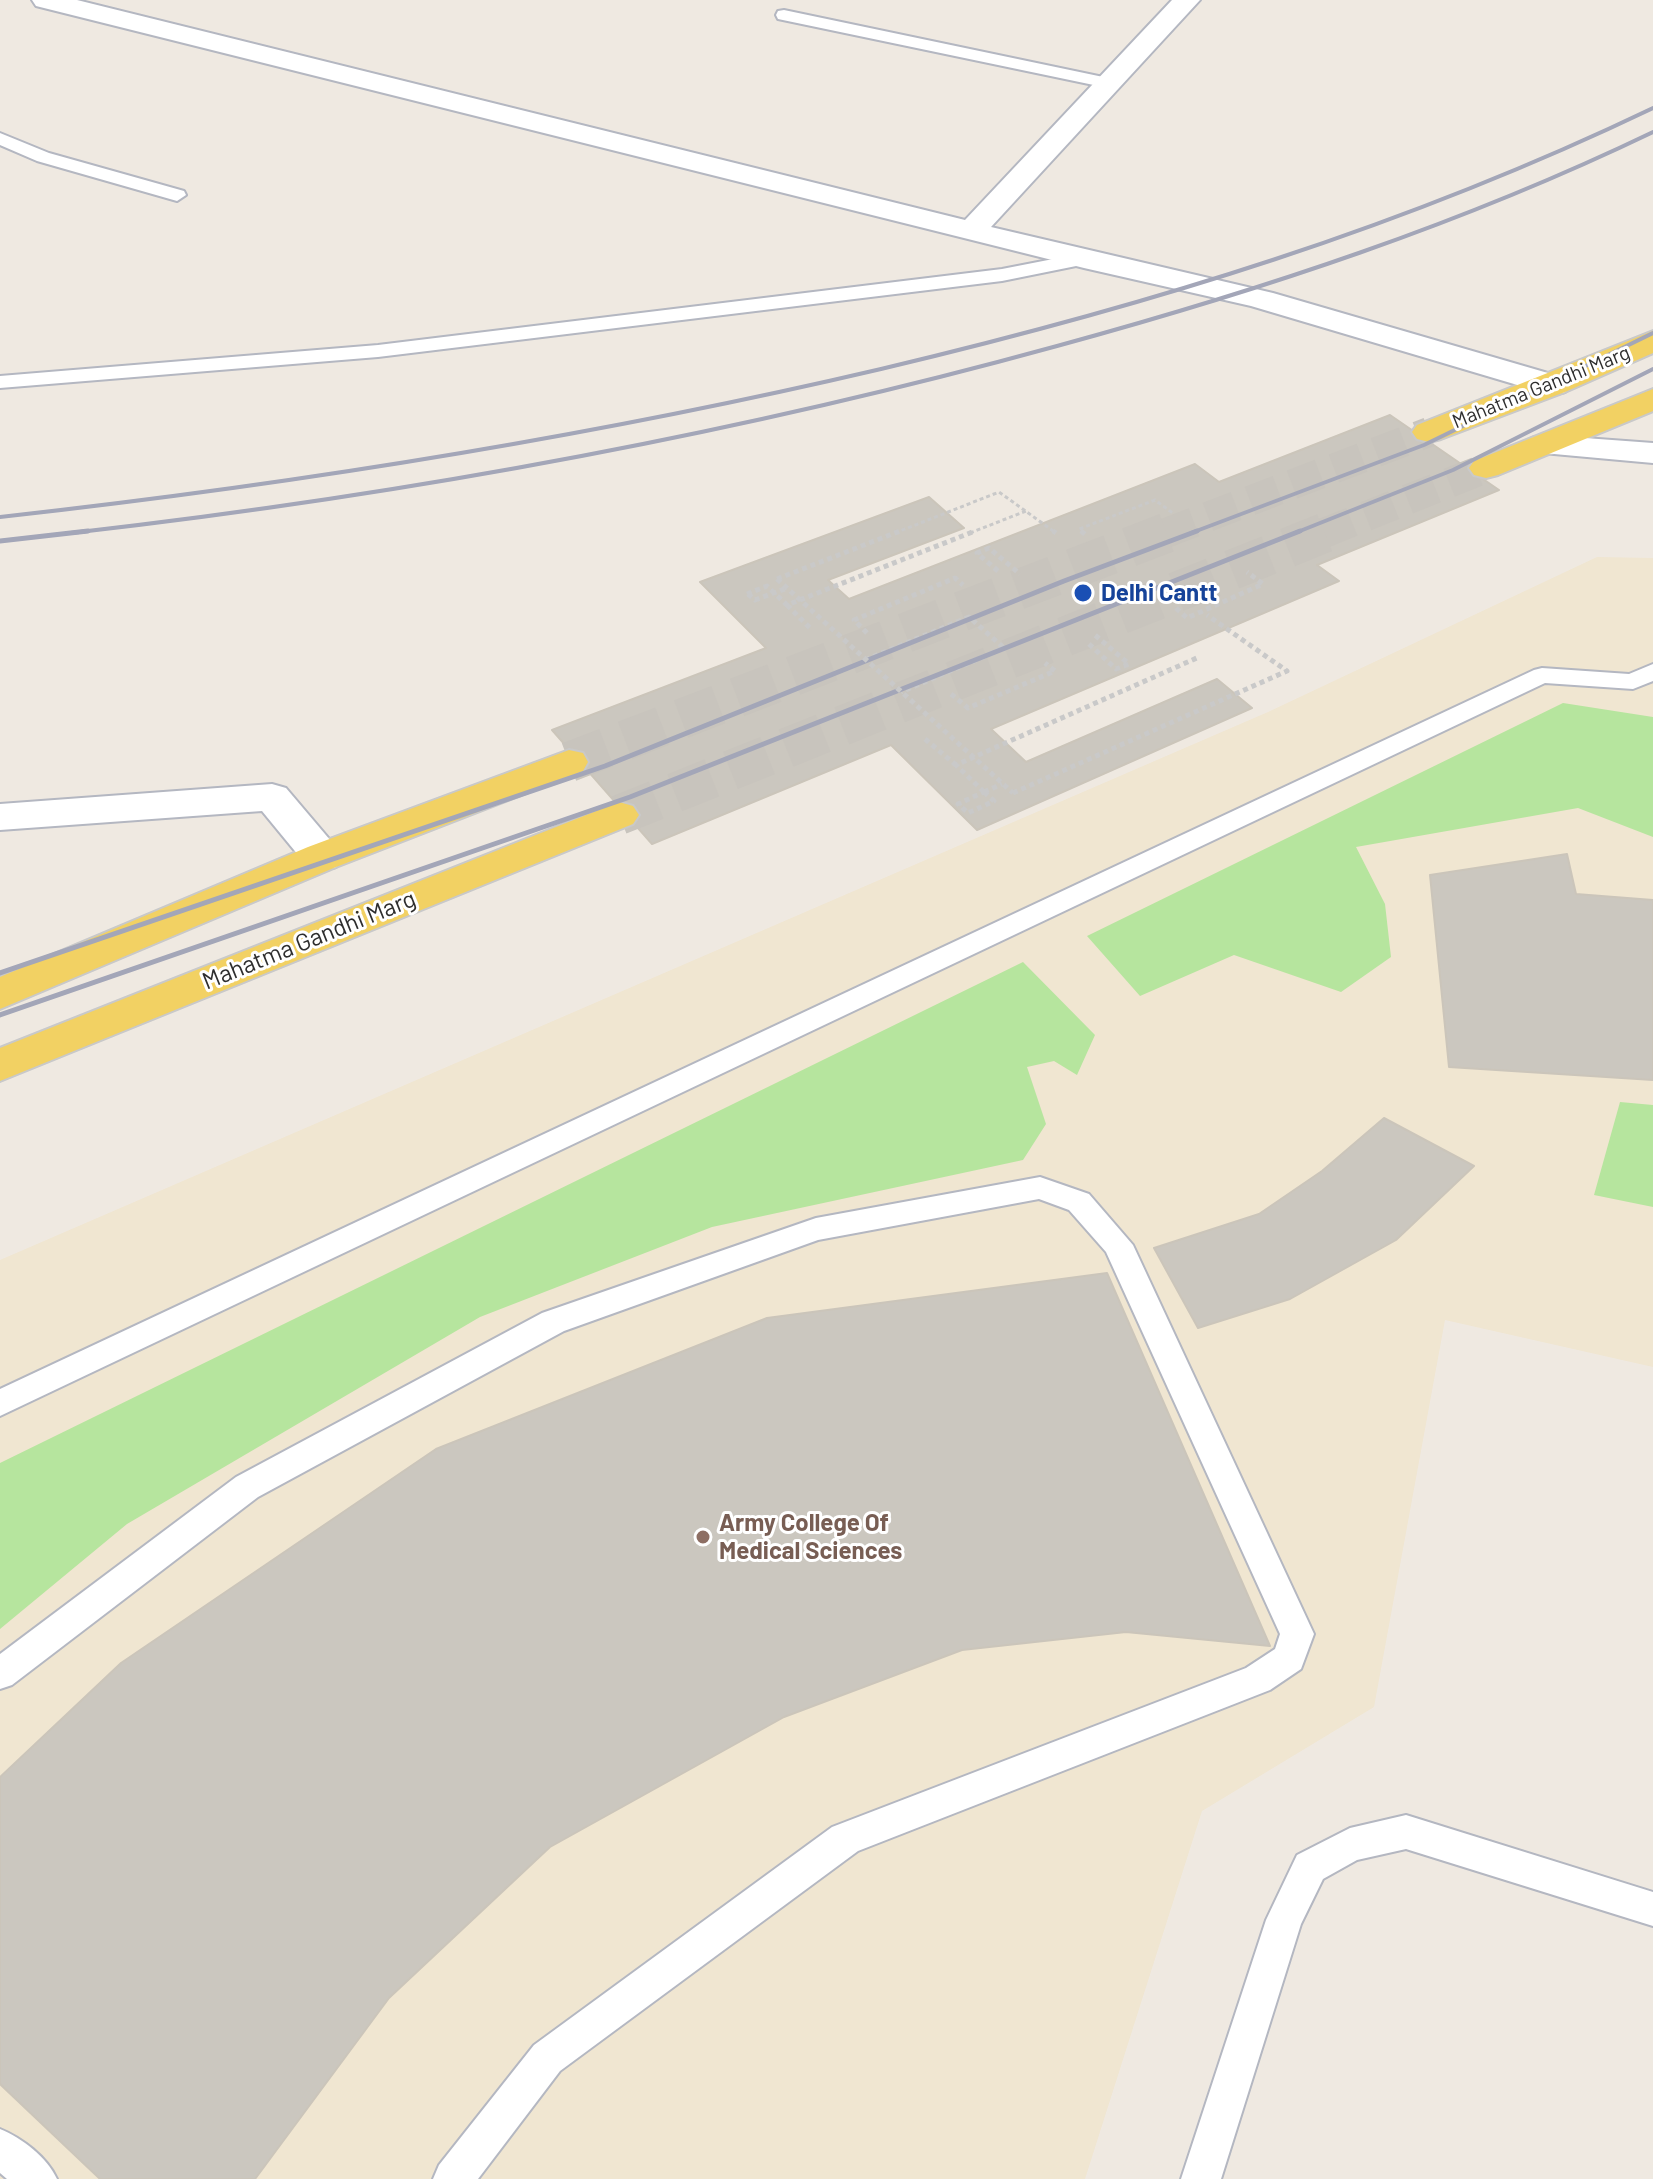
<!DOCTYPE html>
<style>
body{margin:0}
canvas{display:block;background:#efe9e1}
</style>
<canvas width="1653" height="2179"></canvas>
<script>
const ctx = document.querySelector('canvas').getContext('2d');
ctx.lineJoin = 'round';
function fill(path, color) { ctx.fillStyle = color; ctx.fill(path, 'evenodd'); }
function stroke(path, color, width, dash) { ctx.strokeStyle = color; ctx.lineWidth = width; ctx.lineCap = dash ? 'butt' : 'round'; ctx.setLineDash(dash || []); ctx.stroke(path); }
function label(font, color, halo, rows, align = 'center') {
  ctx.font = font + ' Barlow,sans-serif'; ctx.lineWidth = 6; ctx.setLineDash([]); ctx.textBaseline = 'middle'; ctx.strokeStyle = halo; ctx.fillStyle = color; for (const [text, x, y, turn = 0] of rows) {
    ctx.save(); ctx.translate(x, y); ctx.rotate((+turn || 0) * Math.PI / 180); ctx.textAlign = isNaN(turn) ? turn : align; if (halo) ctx.strokeText(text, 0, 0); ctx.fillText(text, 0, 0); ctx.restore();
  }
}
fill(new Path2D(`
 M 1597,557 L 1653,558 L 1653,1367 L 1445,1320 L 1374,1707 L 1202,1811 L 1085,2179 L 0,2179 L 0,1260 L 1268,712 Z`), '#f0e6d1');
fill(new Path2D(`
 M 1563,703 L 1653,717 L 1653,837 L 1578,808 L 1356,847 L 1385,904 L 1391,957 L 1341,992 L 1234,955 L 1140,996 L 1087,936 Z
 M 1023,962 L 1095,1035 L 1077,1075 L 1054,1061 L 1027,1067 L 1046,1124 L 1023,1160 L 712,1227 L 480,1317 L 127,1524 L 0,1629 L 0,1463 Z
 M 1620,1102 L 1653,1105 L 1653,1207 L 1594,1195 Z`), '#b6e59e');
const building = new Path2D(`
 M 1390,415 L 1499,490 L 1317,565 L 1339,581 L 991,729 L 1026,762 L 1217,679 L 1252,708 L 977,830 L 891,745 L 652,844 L 552,730 L 766,648 L 700,582 L 929,497 L 964,528 L 828,580 L 849,599 L 1195,464 L 1219,482 Z
 M 1567,854 L 1576,894 L 1653,900 L 1653,1080 L 1449,1067 L 1430,875 Z
 M 1384,1118 L 1474,1166 L 1396,1240 L 1290,1299 L 1198,1328 L 1154,1248 L 1259,1214 L 1322,1171 Z
 M 1107,1273 L 1270,1646 L 1126,1632 L 962,1650 L 784,1717 L 550,1847 L 389,1998 L 255,2179 L 100,2179 L 0,2084 L 0,1777 L 121,1663 L 436,1449 L 767,1318 Z`);
fill(building, '#cbc7bf');
stroke(building, '#cbc5ba', 2);
stroke(new Path2D(`
 M 1166,533 L 1429,432
 M 1324,533 L 1486,468`), '#c8c4bd', 30, [30, 15]);
stroke(new Path2D(`
 M 569,762 L 1171,531
 M 619,815 L 1329,531`), '#c8c4bd', 40, [40, 20]);
const lane = new Path2D(`
 M 784,10 L 1108,78 L 1117,83 L 1108,88 L 778,19 L 776,15 L 778,11 Z
 M 0,133 L 49,153 L 184,191 L 186,195 L 177,201 L 37,161 L 0,145 Z
 M 1084,253 L 1094,259 L 1091,263 L 1002,281 L 378,357 L 0,388 L 0,376 L 378,345 L 1002,269 Z
 M 1653,664 L 1653,681 L 1633,689 L 1545,683 L 0,1416 L 0,1389 L 1534,670 L 1542,668 L 1629,674 Z
 M 1040,1177 L 1089,1194 L 1133,1245 L 1314,1634 L 1301,1669 L 1270,1690 L 858,1851 L 560,2071 L 478,2179 L 433,2179 L 439,2165 L 534,2045 L 832,1827 L 1246,1668 L 1275,1649 L 1280,1634 L 1106,1252 L 1069,1210 L 1039,1199 L 818,1240 L 564,1331 L 258,1497 L 12,1685 L 0,1689 L 0,1654 L 236,1477 L 542,1313 L 816,1218 Z
 M 1406,1815 L 1653,1892 L 1653,1926 L 1406,1849 L 1357,1860 L 1323,1879 L 1301,1924 L 1221,2179 L 1181,2179 L 1266,1920 L 1297,1855 L 1350,1828 Z
 M 0,2129 C 22,2138 47,2157 57,2179 L 7,2179 L 0,2173 Z`);
const street = new Path2D(`
 M 32,0 L 77,0 L 965,220 L 1172,0 L 1200,0 L 991,227 L 1273,293 L 1565,378 L 1569,385 L 1565,392 L 1553,395 L 1541,392 L 1251,306 L 1084,268 L 36,6 Z
 M 272,784 L 286,788 L 336,847 L 342,857 L 336,867 L 322,870 L 308,867 L 262,811 L 0,830 L 0,804 Z`);
const secondary = new Path2D(`
 M 1544,435 L 1653,443 L 1653,463 L 1532,452 L 1527,445 L 1532,438 Z`);
const primary = new Path2D(`
 M 1653,331 L 1653,353 L 1565,392 L 1441,439 L 1429,442 L 1417,439 L 1412,432 L 1417,425 Z
 M 1653,389 L 1653,411 L 1498,475 L 1486,478 L 1474,475 L 1469,468 L 1474,461 Z
 M 569,750 L 583,753 L 588,762 L 583,771 L 336,867 L 0,1009 L 0,977 L 308,847 Z
 M 619,802 L 633,806 L 639,815 L 633,824 L 0,1081 L 0,1048 Z`);
stroke(lane, '#b4b7c1', 4);
stroke(street, '#b4b7c1', 4);
stroke(secondary, '#b4b7c1', 4);
stroke(primary, '#c9c9c9', 4);
stroke(new Path2D(`
 M 895,533 L 999,492 L 1056,533
 M 970,533 L 1026,511
 M 1084,533 L 1079,529 L 1155,500 L 1174,514`), '#c9c9c9', 3, [4, 3]);
stroke(new Path2D(`
 M 1053,531 L 1056,533
 M 1081,531 L 1086,535
 M 998,571 L 977,553 L 989,548 L 1020,574
 M 777,579 L 900,531
 M 747,594 L 767,586 L 787,605 L 975,531
 M 748,594 L 755,600 L 787,588
 M 787,605 L 811,629
 M 1176,608 L 1187,618 L 1263,584 L 1247,572
 M 867,633 L 854,620 L 955,578 L 963,585
 M 1089,644 L 1116,669 L 1129,664 L 1095,635
 M 865,660 L 969,617 L 1004,648 L 901,692
 M 951,694 L 968,708 L 1055,671 L 1045,663
 M 925,739 L 956,765
 M 984,792 L 994,801 L 968,813 L 958,804 Z
 M 984,792 L 956,765 L 1199,657
 M 984,792 L 1002,784
 M 1013,793 L 1287,671 L 1207,615`), '#c9c9c9', 5, [5, 4]);
fill(lane, '#fff');
fill(street, '#fff');
fill(secondary, '#fff');
fill(primary, '#f2d163');
stroke(new Path2D(`
 M 0,517 C 296,484 591,437 881,369 C 1150,305 1403,228 1653,108
 M 71,533 C 404,495 734,435 1057,346 C 1262,290 1462,224 1653,132
 M 1191,533 L 1424,445 L 1653,333
 M 1295,533 L 1453,470 L 1653,369`), '#a3a6b8', 4);
stroke(new Path2D(`
 M 0,541 L 88,531
 M 0,973 L 605,766 L 1064,581 L 1197,531
 M 0,1015 L 630,797 L 1300,531`), '#a3a6b8', 5);
stroke(new Path2D(`
 M 777,579 L 1013,793`), '#c9c9c9', 5, [5, 4]);
for (const [x, y, r, color] of [
 [1083,593,10,"#1a4fb4"],
 [703,1537,8,"#8d6e63"]
]) { const dot = new Path2D(); dot.arc(x, y, r, 0, 2 * Math.PI); ctx.fillStyle = color; ctx.fill(dot); stroke(dot, '#fff', 3); }
label('20px', '#2e2e2e', '#fff', [
 ["Mahatma Gandhi Marg",1541,387,-22]
]);
label('bold 24px', '#164399', '#fff', [
 ["Delhi Cantt",1101,593]
], 'left');
label('24px', '#2e2e2e', '#fff', [
 ["Mahatma Gandhi Marg",309,940,-22]
]);
label('bold 24px', '#785e54', '#fff', [
 ["Army College Of",719,1523],
 ["Medical Sciences",719,1551]
], 'left');
</script>
